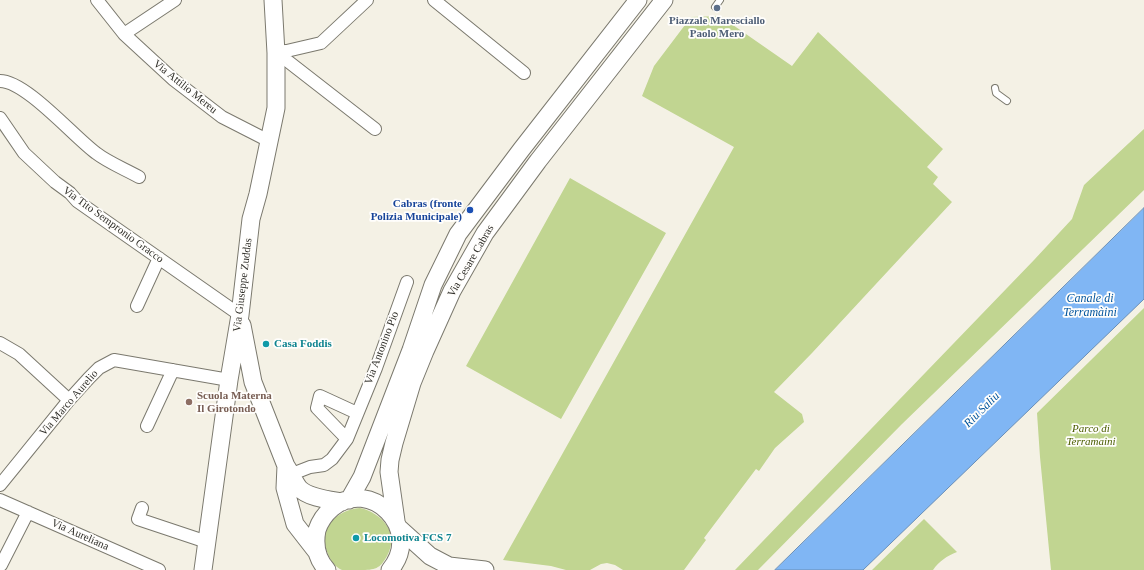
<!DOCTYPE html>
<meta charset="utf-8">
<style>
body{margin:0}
canvas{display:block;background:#f4f1e5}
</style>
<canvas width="1144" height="570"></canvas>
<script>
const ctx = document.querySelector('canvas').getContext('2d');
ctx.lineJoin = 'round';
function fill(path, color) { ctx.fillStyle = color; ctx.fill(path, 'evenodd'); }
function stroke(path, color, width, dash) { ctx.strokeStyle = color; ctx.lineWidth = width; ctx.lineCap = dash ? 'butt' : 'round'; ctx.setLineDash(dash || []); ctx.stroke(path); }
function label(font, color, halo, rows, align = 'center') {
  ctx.font = font + ' "Times New Roman",serif'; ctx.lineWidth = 3.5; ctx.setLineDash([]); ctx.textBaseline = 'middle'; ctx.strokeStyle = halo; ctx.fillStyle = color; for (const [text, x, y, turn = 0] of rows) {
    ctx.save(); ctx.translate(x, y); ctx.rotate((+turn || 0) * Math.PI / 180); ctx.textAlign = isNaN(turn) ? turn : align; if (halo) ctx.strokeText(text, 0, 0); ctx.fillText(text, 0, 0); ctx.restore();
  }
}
fill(new Path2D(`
 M 720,16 L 792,66 L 818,32 L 943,149 L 927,167 L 938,177 L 933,184 L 952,202 L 812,353 L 774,392 L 802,414 L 804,422 L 775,448 L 759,471 L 756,469 L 704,538 L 706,540 L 684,570 L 623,570 L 615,565 L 607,563 L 601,564 L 590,570 L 566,570 L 551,566 L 503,560 L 734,147 L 642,96 L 654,66 L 691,17 Z
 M 1144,129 L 1144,190 L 902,424 L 758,570 L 735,570 L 1034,260 L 1072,219 L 1084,185 Z
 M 570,178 L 666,233 L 561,419 L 466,366 Z
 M 1144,308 L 1144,570 L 1051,570 L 1040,457 L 1037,413 Z
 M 360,508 C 382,513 400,533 387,556 C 380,569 375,570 360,570 C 355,570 347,570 342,570 C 335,567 330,560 328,554 C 317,529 336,510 360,508 Z
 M 924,519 L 957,552 C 947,556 939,561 933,570 L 872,570 Z`), '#c1d591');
const water = new Path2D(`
 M 1144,208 L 1144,299 L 863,570 L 775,570 Z`);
fill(water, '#80b6f4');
stroke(water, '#688eb7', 1);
const lane = new Path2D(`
 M 715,7 L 720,0
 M 995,88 L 996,93 L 1007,101`);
const street = new Path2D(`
 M 97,0 L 124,34 L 174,80 L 222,117 L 269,141
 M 434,0 L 524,73
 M 124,34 L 175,0
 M 285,51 L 285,59 L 375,129
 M 278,53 L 321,43 L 367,0
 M 0,81 C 26,81 74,137 96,153 C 109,163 125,169 139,177
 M 0,118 L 24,153 L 55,182 L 70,193 L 77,201 L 240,315
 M 137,306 L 159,258
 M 0,343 L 19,354 L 69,400
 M 147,426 L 173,370
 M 347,439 L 317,408 L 320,396 L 357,413
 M 292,474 L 310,467 L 324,465 L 332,459 L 347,439 L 376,368 L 407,282
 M 0,485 L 69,400 L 89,378 L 99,368 L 114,360 L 229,380
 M 0,500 L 159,570
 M 142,508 L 138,519 L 207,542
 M 1,565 L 28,512`);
const secondary = new Path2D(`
 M 242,325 L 253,382 L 286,466 C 291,473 294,482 299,488 C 308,498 330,500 342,502
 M 286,466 L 285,488 L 295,524 L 316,551
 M 349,500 L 362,477 L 411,350 L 433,285 L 458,234 L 521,150 L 638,0
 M 396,521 L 389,472 L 390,460 L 394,443 L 412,383 L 425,351 L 452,291 L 485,233 L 538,161 L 664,0
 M 399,528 L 430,556 L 449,566 L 485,570
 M 203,570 L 229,380 L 240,315 L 251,219 L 258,194 L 276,108 L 276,53 L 273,0
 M 327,570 C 316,558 314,545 317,530 C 320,521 325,514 332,508 C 370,476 424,529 390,570`);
stroke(lane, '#7b796e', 8);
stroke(street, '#7b796e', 14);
stroke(secondary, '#7b796e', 19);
stroke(lane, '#fff', 6);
stroke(street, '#fff', 12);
stroke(secondary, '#fff', 17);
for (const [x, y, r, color] of [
 [717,8,4,"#5c6f8a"],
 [470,210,4,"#1a4fb4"],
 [266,344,4,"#0f9aa8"],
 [189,402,4,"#8d6e63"],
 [356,538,4,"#0f9aa8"]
]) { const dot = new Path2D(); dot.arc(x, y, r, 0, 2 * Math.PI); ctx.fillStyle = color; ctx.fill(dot); stroke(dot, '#fffefc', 1.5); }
label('bold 11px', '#4e5e75', '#fffefc', [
 ["Piazzale Maresciallo",717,21],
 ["Paolo Mero",717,34]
]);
label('11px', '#302f2a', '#fffefc', [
 ["Via Attilio Mereu",185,87,39],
 ["Via Tito Sempronio Gracco",113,225,36],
 ["Via Cesare Cabras",471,261,-60],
 ["Via Giuseppe Zuddas",243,285,-83],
 ["Via Antonino Pio",382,348,-69],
 ["Via Marco Aurelio",69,403,-49],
 ["Via Aureliana",80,535,24]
]);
label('bold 11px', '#164399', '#fffefc', [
 ["Cabras (fronte",462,204],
 ["Polizia Municipale)",462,217]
], 'right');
label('bold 11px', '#0d838f', '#fffefc', [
 ["Casa Foddis",274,344],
 ["Locomotiva FCS 7",364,538]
], 'left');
label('bold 11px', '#785e54', '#fffefc', [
 ["Scuola Materna",197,396],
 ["Il Girotondo",197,409]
], 'left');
label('italic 11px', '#4b5d00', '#fffefc', [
 ["Parco di",1091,429],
 ["Terramaini",1091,442]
]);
label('italic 12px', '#00549d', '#fffefc', [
 ["Canale di",1090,299],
 ["Terramàini",1090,313],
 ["Riu Saliu",982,410,-45]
]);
</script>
